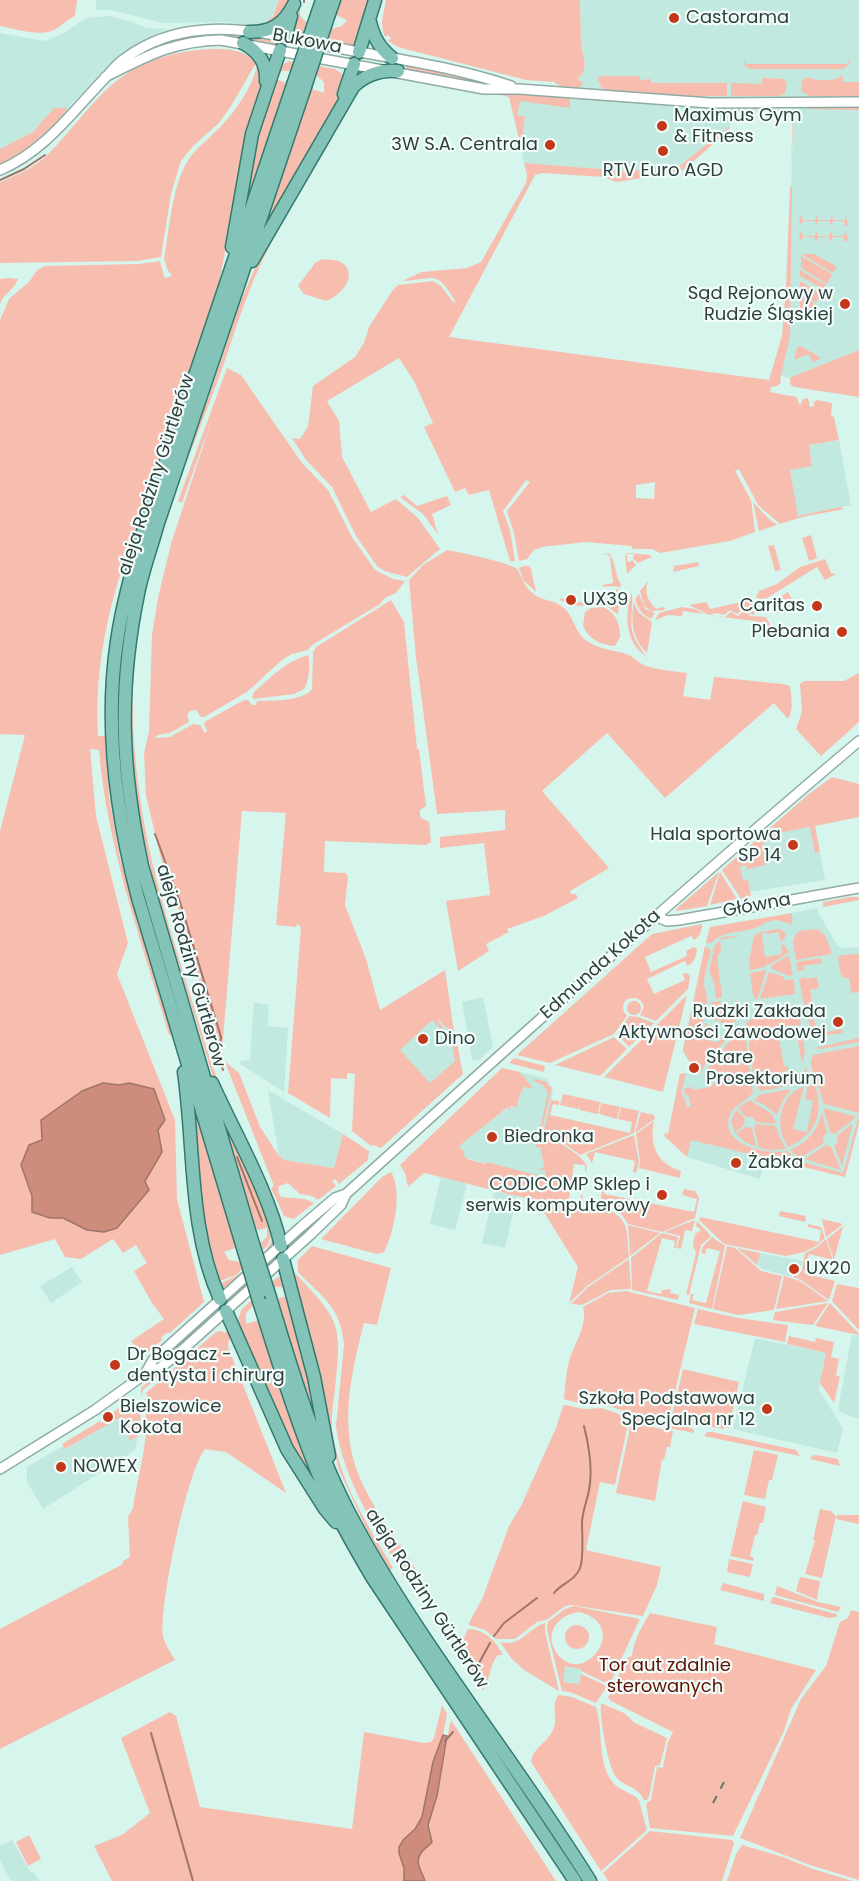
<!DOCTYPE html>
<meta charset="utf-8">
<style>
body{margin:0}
canvas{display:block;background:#d6f5ed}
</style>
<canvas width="859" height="1881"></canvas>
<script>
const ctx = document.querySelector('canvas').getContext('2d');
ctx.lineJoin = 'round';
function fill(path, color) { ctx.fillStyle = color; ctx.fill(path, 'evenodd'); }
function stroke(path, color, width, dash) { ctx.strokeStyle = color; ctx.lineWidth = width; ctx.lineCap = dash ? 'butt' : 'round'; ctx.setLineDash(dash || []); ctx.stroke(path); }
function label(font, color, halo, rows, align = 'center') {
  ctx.font = font + ' Poppins,sans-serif'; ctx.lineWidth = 4.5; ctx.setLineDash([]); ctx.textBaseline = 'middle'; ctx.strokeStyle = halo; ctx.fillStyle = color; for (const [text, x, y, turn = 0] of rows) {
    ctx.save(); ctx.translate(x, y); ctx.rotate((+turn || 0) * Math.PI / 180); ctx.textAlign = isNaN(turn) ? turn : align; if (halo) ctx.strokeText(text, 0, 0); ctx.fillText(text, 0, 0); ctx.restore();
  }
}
fill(new Path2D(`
 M 96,0 L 279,0 L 270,21 L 257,27 L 227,22 L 163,23 L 111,10 L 96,10 Z
 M 580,0 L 859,0 L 859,96 L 703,97 L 579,88 L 581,87 L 581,80 L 578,78 L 583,73 L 585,64 L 581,45 Z
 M 109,16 L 129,21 L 147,28 L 168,29 L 145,40 L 109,64 L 68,108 L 54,108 L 33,132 L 0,149 L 0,33 L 45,41 L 64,33 L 86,18 Z
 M 509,93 L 714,107 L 718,109 L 732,109 L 730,126 L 678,167 L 614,172 L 614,170 L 524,163 Z
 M 792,107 L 859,107 L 859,350 L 789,378 L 781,376 L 780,381 L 787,294 L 794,108 Z
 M 839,440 L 851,505 L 797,516 L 790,469 L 812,465 L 809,445 Z
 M 809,794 L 825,880 L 743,893 L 736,861 L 738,856 Z
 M 818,908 L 818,912 L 837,945 L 841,948 L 859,947 L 859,1124 L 845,1177 L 765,1157 L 760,1179 L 687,1157 L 690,1139 L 668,1134 L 680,1074 L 686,1073 L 698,1075 L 701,1064 L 689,1061 L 683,1053 L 683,1047 L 709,929 Z
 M 483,997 L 493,1047 L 479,1060 L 472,1060 L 462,1002 Z
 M 448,999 L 450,1017 L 461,1067 L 430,1096 L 391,1052 Z
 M 254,1002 L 269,1005 L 268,1026 L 288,1028 L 284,1092 L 240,1064 L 241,1061 L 250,1060 Z
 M 520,1072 L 547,1079 L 553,1091 L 544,1131 L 540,1131 L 535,1148 L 540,1147 L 544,1168 L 541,1169 L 546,1171 L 544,1177 L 448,1154 L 510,1106 Z
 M 268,1090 L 343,1134 L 334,1168 L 284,1160 L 279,1156 Z
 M 441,1177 L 467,1184 L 455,1230 L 430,1224 Z
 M 494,1191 L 517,1196 L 505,1248 L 482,1243 Z
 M 760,1253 L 803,1261 L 800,1271 L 791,1277 L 762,1269 L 757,1265 Z
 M 72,1267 L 82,1282 L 51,1303 L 40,1286 Z
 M 852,1335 L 859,1336 L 859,1419 L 842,1413 L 839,1410 L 839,1403 Z
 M 755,1338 L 826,1353 L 819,1390 L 843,1428 L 837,1453 L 733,1429 Z
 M 121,1417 L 128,1432 L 129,1440 L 138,1436 L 135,1450 L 43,1509 L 27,1482 L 27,1467 L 63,1446 L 66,1449 Z
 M 565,1666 L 582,1669 L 579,1685 L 562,1682 Z
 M 12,1840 L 31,1873 L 34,1872 L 39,1881 L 11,1881 L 0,1860 L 0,1846 Z`), '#c2e9df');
fill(new Path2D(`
 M 0,0 L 77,0 L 75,16 C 67,20 61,26 54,30 C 38,37 17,29 0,26 Z
 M 279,0 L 291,0 L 279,20 L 264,24 L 273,16 Z
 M 338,0 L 371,0 L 356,47 L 327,42 L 331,29 L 342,26 L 347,20 L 334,14 Z
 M 386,0 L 580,0 L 581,45 L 585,64 L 583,73 L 578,78 L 583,84 L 579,88 L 560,86 L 554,82 L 526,80 L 398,47 L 388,41 L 391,38 L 388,35 L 385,37 C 379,24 384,13 386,0 Z
 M 298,6 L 300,6 L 300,16 L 307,23 L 303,37 L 289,35 Z
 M 214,33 L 243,34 L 278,41 L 276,45 C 258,41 239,36 221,36 C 190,35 158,46 131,59 C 158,40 182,37 214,33 Z
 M 209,49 C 226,49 243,48 256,63 L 231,106 L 219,123 L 194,145 L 181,161 L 171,194 L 161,257 L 137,261 L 0,263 L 0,182 C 15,176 33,168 45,157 C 67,136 85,110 107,89 C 135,63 171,51 209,49 Z
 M 746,58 L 746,64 L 848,64 L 849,58 L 850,59 L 849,64 L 843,69 L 750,69 L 744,65 Z
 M 289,61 L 293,62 L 291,71 L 282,71 L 276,79 L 289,84 L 236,241 L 251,155 L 280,66 Z
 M 262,65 L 264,77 L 250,123 L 219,283 L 136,538 L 133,537 C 109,602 94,667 98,736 L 107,736 L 109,796 L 120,858 L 172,1035 L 169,1035 C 142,942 107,848 99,750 L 90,749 L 96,816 L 128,943 L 117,974 L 175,1120 L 177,1199 L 204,1302 L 170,1333 L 166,1333 L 161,1338 L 162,1340 L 143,1356 L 131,1341 L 164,1319 L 152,1303 L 134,1271 L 147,1263 L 136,1245 L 123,1253 L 113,1239 L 81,1259 L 65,1257 L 55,1239 L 0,1255 L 0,831 L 25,735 L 0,734 L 0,320 L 9,299 L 29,282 L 37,270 L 45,266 L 139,264 L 160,261 L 164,276 L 163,276 L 165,278 L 172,276 L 167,269 L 164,258 C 170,227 172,181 191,156 C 200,145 212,136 221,126 C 236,111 251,88 257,67 ZM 103,1083 L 119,1086 L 129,1083 L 158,1130 L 162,1152 L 145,1181 L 149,1190 L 117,1228 L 87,1230 L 63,1218 L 50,1218 L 32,1212 L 32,1197 L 28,1184 L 42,1140 Z
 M 406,65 L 468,76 L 498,86 L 473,83 L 406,69 Z
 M 319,66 L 335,69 L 347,77 L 328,121 L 252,255 L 309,88 L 324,93 L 324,82 L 316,75 Z
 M 600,76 L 640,76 L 640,80 L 651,79 L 651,83 L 727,83 L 727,96 L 678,96 L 607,90 L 601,87 L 599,81 L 597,81 Z
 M 843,76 L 843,82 L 859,82 L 859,96 L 810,96 L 801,91 L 802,81 L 807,77 C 817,81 833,82 843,76 Z
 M 762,78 L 784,79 L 787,84 L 785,93 L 780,96 L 731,96 L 731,83 L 762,84 Z
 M 485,91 L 567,96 L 570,100 L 570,108 L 520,101 L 517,115 L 525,117 L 521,147 L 509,97 Z
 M 812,107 L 859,107 L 859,110 L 806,109 Z
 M 54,108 L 68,108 C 51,132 28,154 0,164 L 0,149 L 33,132 Z
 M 347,108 C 322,163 284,212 259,268 C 240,309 229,353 212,396 C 181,477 146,560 136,647 C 130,696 133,749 140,798 C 153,888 185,975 211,1062 L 221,1089 L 281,1220 L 279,1225 L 212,1074 L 153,879 L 144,839 L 136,791 L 132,746 L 131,671 L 145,581 L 191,438 L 208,399 L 242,298 L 259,259 Z
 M 732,109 L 756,109 L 760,113 L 794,113 L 790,187 L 792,187 L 790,336 L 780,380 L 781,383 L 777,386 L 771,387 L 770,392 L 796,397 L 800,405 L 803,399 L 808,398 L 810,407 L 814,406 L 814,402 L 817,400 L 832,403 L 831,416 L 834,417 L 839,440 L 809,445 L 812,466 L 790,470 L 798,516 L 840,507 L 844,509 L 802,517 L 780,524 L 758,505 L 739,469 L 735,471 L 751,500 L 755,532 L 730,541 L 660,553 L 652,549 L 633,549 L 631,546 L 586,542 L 542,547 L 534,550 L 527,559 L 519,561 L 514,533 L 507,511 L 530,482 L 526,480 L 503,511 L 510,530 L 515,561 L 510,561 L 489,490 L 469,495 L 465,488 L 455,492 L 424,427 L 433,423 L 414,381 L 399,358 L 327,401 L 339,421 L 342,457 L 371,512 L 396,499 L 418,518 L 440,549 L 407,577 L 384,571 L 377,566 L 356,536 L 332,487 L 306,460 L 292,438 L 300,439 L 308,427 L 313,386 L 355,357 L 364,343 L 369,327 L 392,291 L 398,285 L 433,281 L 441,286 L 454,303 L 455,301 C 435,268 435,280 402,281 L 422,272 L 467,268 L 481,262 L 526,183 L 527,174 L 524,163 L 614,170 L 615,172 L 678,167 L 730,126 ZM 756,110 L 759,114 L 793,114 L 786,288 L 782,336 L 769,380 L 449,337 L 535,175 L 542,173 L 604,177 L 616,182 L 678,173 L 687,167 L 729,130 L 733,111 ZM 655,482 L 654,499 L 636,498 L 636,485 Z
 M 801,215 L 803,220 L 815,220 L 817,215 L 818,220 L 830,220 L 832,216 L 833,220 L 845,220 L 846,216 L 848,225 L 845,226 L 844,221 L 833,221 L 831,226 L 830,221 L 818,221 L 816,226 L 815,221 L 803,221 L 801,226 L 799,218 Z
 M 801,231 L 803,236 L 814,236 L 817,232 L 817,236 L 829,236 L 831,232 L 833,236 L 844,236 L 846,232 L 848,240 L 844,242 L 844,237 L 833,237 L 831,242 L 829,237 L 818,237 L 816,242 L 814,237 L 803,237 L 801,242 L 799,235 Z
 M 801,254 L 814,254 L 837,267 L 833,273 Z
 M 801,256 L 832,274 L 827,284 L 801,268 Z
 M 320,260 C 359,255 356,289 326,301 L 304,294 L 298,286 L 315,263 Z
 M 800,270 L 826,285 L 823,289 L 800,276 Z
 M 10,278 L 18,279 C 15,289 4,293 0,304 L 0,279 Z
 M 800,281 L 821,293 L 816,303 L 800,293 Z
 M 800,295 L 815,304 L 807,314 L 800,313 Z
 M 800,346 L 820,357 L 820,359 L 812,362 L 809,354 L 794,360 L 797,348 Z
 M 859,350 L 859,397 L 794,387 L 790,384 L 790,378 L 794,376 Z
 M 227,368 L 241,375 L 302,463 L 328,490 L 352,537 L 375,570 L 393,579 L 405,581 L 396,593 L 385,598 L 380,604 L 312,645 L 308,650 L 292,654 L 282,660 L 247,692 L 204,717 L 201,717 L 196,710 L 190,711 L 187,715 L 189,722 L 170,733 L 158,735 L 155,738 L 170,737 L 193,724 L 200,725 L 205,733 L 207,731 L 204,724 L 206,721 L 244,700 L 248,700 L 252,705 L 256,705 L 257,701 C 272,700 302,702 312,689 L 313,652 L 316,647 L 391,600 L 404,622 L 417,749 L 419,749 L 426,806 L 420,810 L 420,817 L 429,822 L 431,842 L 426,845 L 325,841 L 324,872 L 346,873 L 348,877 L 345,905 L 366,959 L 380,1010 L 445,970 L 454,1032 L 451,1032 L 439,1020 L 438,1022 L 444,1028 L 442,1030 L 432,1020 L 400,1050 L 430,1083 L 455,1061 L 452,1045 L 457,1043 L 463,1074 L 381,1148 L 373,1145 L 371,1146 L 352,1131 L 355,1074 L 347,1073 L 347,1079 L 331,1078 L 330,1118 L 288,1093 L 301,927 L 297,924 L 296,927 L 276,925 L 286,813 L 242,811 L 222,1051 L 223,1060 L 239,1073 L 260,1127 L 279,1156 L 284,1160 L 334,1168 L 343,1134 L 369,1151 L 368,1160 L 339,1184 L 335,1179 L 332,1181 L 336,1186 L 318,1200 L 312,1196 L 300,1194 L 288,1183 L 279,1186 L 278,1192 L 281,1197 L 305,1199 L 314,1203 L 294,1219 L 284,1216 L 271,1188 L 274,1186 L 217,1042 L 166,867 L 162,862 L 146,796 L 144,753 L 149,732 L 152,635 L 158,598 L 171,544 L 213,416 L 182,503 L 178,501 Z
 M 404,495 L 417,506 L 447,496 L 451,505 L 432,514 L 438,535 L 424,515 L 400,497 Z
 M 753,502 L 767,517 L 777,525 L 759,531 Z
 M 811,535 L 817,558 L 809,561 L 802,538 Z
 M 774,545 L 781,570 L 775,571 L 768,546 Z
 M 447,550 C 456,551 513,564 517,569 C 524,579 523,587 535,595 C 544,601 555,600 564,608 C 574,617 575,633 587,641 C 598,649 614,650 626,654 C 634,656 638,663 646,666 C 658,670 673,671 687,673 L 683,696 L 710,700 L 714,677 L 783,684 L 790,686 C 791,696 794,710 788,719 L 774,703 L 665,798 L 607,733 L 542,791 L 609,868 L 570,891 L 571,894 L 576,894 L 578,898 L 544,916 L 507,929 L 509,932 L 486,944 L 489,951 L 458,971 L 446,901 L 490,895 L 484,843 L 440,848 L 440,837 L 505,830 L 505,810 L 437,814 L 416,657 L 409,580 L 423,565 Z
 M 608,553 C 617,561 614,575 621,584 L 620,588 L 616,586 L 603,587 L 603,585 L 613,583 L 610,557 L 607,554 L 600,555 Z
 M 628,553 L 650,555 L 652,557 L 638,563 L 633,559 L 634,554 L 627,554 L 627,561 L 630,562 L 632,560 L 636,565 L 627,574 L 625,555 Z
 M 825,559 L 831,573 L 836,574 L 825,580 L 817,567 L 762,601 L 756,597 L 759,591 L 777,584 L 800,567 Z
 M 698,562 L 699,566 L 673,572 L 674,566 Z
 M 523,566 L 529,566 L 531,569 L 536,592 L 524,581 L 519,568 Z
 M 649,580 C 643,592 648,601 656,609 L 664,607 L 665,610 L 651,611 L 644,606 L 640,591 Z
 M 616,588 L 620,593 L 618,615 L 606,605 L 570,606 L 559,599 L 569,598 L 570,602 L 574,603 L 616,597 Z
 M 632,592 C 634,625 624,626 646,656 C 625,643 624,613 632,592 Z
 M 788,592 L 794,603 L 776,614 L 770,603 Z
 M 639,594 L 645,609 L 655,613 L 651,619 C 642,615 638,609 635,599 Z
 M 749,595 L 754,604 L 750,606 L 752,611 L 755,610 L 754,615 L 750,614 L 745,608 L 737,614 L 730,610 L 724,615 L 717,613 L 709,615 L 689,605 L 706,602 L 710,609 L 750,600 Z
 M 634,603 L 639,613 L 652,622 L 647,653 C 633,640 630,621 634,603 Z
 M 603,607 C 616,613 620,623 620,637 L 615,646 C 601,645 588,639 583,626 L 585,612 L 591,608 Z
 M 682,607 L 695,609 L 704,614 L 683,611 L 682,616 L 668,615 L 655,620 L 659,613 Z
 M 745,610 L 750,616 L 766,617 L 772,628 L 762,629 L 761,628 L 764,627 L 764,622 L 758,622 L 755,627 L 755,621 L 713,616 L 725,617 L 731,612 L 738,616 Z
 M 308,655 C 311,662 309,683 304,689 L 294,694 L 254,699 L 252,697 L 254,692 C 274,675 283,663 308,655 Z
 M 859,673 L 859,722 L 821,756 L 796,729 L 802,712 L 800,684 L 804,681 L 844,681 Z
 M 832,777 L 859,784 L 859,817 L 815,826 L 820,852 L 815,853 L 810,827 L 778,833 L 778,837 L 771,838 L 762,845 L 766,865 L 747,869 L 746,865 L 740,866 L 743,880 L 748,880 L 751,896 L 741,899 L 722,870 L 809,794 Z
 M 719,872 L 707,906 L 676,911 L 676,909 Z
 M 720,872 L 737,899 L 710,905 Z
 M 849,897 L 859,897 L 859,900 L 823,907 L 823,902 Z
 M 792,913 L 792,924 L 776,920 L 766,922 C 750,935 727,927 711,943 L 706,943 L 710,927 Z
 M 702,924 C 702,930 700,937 694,940 L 691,936 L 645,957 L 651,972 L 687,956 L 686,951 L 694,947 L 697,949 C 696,957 695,962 687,966 L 685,961 L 647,979 L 654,994 L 685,980 L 683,974 L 687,973 L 690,976 L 688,989 L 656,1021 L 640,1015 L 644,1007 C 641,998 635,996 626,1000 C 622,1005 622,1011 627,1016 L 614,1034 L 550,1063 L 517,1055 L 652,934 Z
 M 779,929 L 786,933 L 784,940 L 780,941 L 779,932 L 768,934 L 764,932 L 762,935 L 765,957 L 782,954 L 781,945 L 784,945 L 789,952 L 771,964 L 765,965 L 766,967 L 750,970 L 749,961 L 754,936 L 761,932 Z
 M 816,929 C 826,932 829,944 832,954 L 796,960 L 793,942 L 795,935 L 800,931 Z
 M 736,936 L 736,937 L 720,940 L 721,951 L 717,956 L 722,997 L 716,999 L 714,982 L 709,971 L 715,945 L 723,937 Z
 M 705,946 L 711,950 C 709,961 704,973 704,984 C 704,989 707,993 707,998 C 707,1012 692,1041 718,1042 L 740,1022 C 728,1041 709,1054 700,1074 L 701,1064 L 689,1061 L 683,1050 Z
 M 859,954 L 859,992 L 851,993 L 849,978 L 844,978 L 841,975 L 838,958 L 842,955 Z
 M 789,955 L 793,975 L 789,976 L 772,969 L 771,966 Z
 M 821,958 L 822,963 L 804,966 L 804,970 L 798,971 L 796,962 Z
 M 766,970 L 766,972 L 757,1001 L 753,995 L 750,973 Z
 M 769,972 L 785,977 L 783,977 L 784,980 L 794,979 L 795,994 L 760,999 Z
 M 805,977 L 806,979 L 817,977 L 819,988 L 810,990 L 813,1007 L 809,1008 L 804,1005 L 799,979 Z
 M 687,995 L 663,1092 L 604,1077 Z
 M 735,1000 L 737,1001 C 739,1015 740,1023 724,1026 L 720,1021 L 714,1020 L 711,1002 L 720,1001 L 724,1019 L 737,1017 Z
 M627 1008a7 7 0 1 1 14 0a7 7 0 1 1-14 0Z
 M 790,1005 L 796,1006 L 799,1010 L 801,1025 L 797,1026 L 798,1029 L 802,1028 L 805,1053 L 802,1063 L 795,1025 L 777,1028 L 784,1066 L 788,1066 L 788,1070 L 777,1079 L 774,1073 L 772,1074 L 779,1088 L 761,1091 L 755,1085 L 746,1023 L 760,1013 L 787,1008 Z
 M 812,1013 L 818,1034 L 842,1029 L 843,1033 L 812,1037 L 808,1018 Z
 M 629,1016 L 638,1017 L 654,1023 L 629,1047 L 617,1034 Z
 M 705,1023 C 713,1026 718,1031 717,1039 C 708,1040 703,1031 705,1023 Z
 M 744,1026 L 753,1092 C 747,1102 734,1104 730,1115 C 718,1145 768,1155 787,1151 L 799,1161 L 843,1173 L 859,1116 L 859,1124 L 845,1177 L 691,1140 L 687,1157 L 664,1136 L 665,1133 L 668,1134 L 680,1074 L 686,1073 L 681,1093 L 685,1099 L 687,1107 L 691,1107 L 689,1097 L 684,1093 L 685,1088 L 692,1087 L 693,1090 L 710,1087 L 716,1081 L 715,1079 L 704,1076 C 713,1055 730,1043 744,1026 Z
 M 614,1037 L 627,1049 L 600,1076 L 555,1065 Z
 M 859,1038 L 859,1042 L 821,1049 L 815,1048 Z
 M 859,1046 L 859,1113 L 824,1104 C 821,1098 820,1089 818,1085 C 814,1074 808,1067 813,1055 Z
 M 514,1058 L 545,1066 L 544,1072 L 509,1063 Z
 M 806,1066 L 809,1078 L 800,1084 L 781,1087 L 778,1081 L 789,1073 L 804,1073 Z
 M 502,1068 L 520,1072 L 520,1074 L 523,1075 L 533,1089 L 524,1087 L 520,1094 L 516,1109 L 512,1105 L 510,1107 L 512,1111 L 508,1107 L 459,1146 L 464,1152 L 463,1154 L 467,1159 L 486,1164 L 487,1162 L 544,1177 L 546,1171 L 539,1169 L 544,1167 L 540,1147 L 535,1148 L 540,1130 L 544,1131 L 579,1156 L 587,1165 L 586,1172 L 585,1172 L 585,1165 L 574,1164 L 568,1205 L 579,1206 L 581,1195 L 583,1195 L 581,1208 L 584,1211 L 591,1211 L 591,1218 L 592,1211 L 596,1210 L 599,1204 C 630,1220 626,1224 629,1257 L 587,1286 L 569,1303 L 578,1267 L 537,1201 L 424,1173 L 408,1187 L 405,1173 L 400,1165 Z
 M 535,1079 L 547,1082 L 548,1085 L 552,1087 L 542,1129 L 540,1129 L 548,1092 L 543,1085 L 534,1081 Z
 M 189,1082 L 237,1242 L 235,1243 L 235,1248 L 224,1252 L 229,1260 L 240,1262 L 243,1268 L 236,1275 L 217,1282 L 206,1247 Z
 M 808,1084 L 815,1085 C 825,1112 815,1136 788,1147 C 774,1127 779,1095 804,1086 L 793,1129 L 807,1132 L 813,1101 L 805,1099 Z
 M 789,1089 L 790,1091 L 783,1100 L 777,1115 L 766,1106 L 754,1100 L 759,1095 Z
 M 563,1094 L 600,1102 L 598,1114 L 579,1110 L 580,1105 L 578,1109 L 560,1105 Z
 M 551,1100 L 559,1101 L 559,1105 L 553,1104 L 550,1115 L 630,1133 L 632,1122 L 618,1119 L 621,1107 L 639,1111 L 634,1133 L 580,1155 L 544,1129 Z
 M 750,1100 L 772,1114 L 776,1124 L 756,1122 L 753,1117 L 746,1117 L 738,1108 Z
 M 601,1103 L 620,1107 L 617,1119 L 599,1114 Z
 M 823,1108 L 855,1116 L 854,1119 L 835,1134 L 830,1132 Z
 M 736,1110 L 745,1118 L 744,1125 L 735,1133 L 731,1121 Z
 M 219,1111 C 230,1133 273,1215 271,1234 C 270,1241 268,1246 263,1250 L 261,1243 L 267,1236 L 267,1228 L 258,1230 L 255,1226 L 253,1226 Z
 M 641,1112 L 654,1115 L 655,1119 L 635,1133 Z
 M 822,1112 L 827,1133 L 823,1137 L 824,1143 L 800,1158 L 790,1150 C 807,1143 818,1130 822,1112 Z
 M 654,1121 C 649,1144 657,1164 681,1171 L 680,1178 L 639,1168 L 640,1162 L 636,1134 Z
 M 853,1123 L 842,1166 L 834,1146 L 838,1141 L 837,1136 Z
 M 756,1124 L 776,1126 L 780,1138 L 786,1149 L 770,1150 L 759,1148 L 754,1128 Z
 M 745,1127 L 752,1128 L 756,1147 L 745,1142 L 736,1134 Z
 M 634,1135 L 639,1162 L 636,1173 L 633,1172 L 635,1161 L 595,1152 L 592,1163 L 586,1154 Z
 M 826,1145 L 831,1147 L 841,1170 L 804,1159 Z
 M 391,1172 C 403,1190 394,1234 384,1252 L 377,1254 L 321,1239 L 382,1177 Z
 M 605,1178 L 621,1181 L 621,1183 L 607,1180 L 604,1194 L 694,1212 L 697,1199 L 682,1195 L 684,1189 L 695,1191 L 699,1198 L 695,1218 L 662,1232 L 628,1224 L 621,1214 L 600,1202 Z
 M 780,1211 L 806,1216 L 805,1222 L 779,1216 Z
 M 700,1217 L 819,1242 L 821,1230 L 808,1227 L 808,1224 L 821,1227 L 825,1238 L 816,1246 L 804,1252 L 786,1256 L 724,1244 L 699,1220 Z
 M 822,1219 L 843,1224 L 826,1237 Z
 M 695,1220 L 692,1231 L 685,1230 L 681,1249 L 677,1248 L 680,1236 L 664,1232 Z
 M 697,1221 L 711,1236 L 701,1245 L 689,1295 L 686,1295 L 696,1253 L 693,1245 L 695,1234 L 701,1230 L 696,1226 Z
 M 628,1225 L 660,1233 L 630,1256 Z
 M 843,1226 L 834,1260 L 827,1239 Z
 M 662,1233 L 678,1237 L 676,1248 L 674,1248 L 675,1241 L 662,1238 L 647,1291 L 661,1294 L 662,1290 L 671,1289 L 670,1293 L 679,1295 L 678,1300 L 632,1290 L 631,1258 Z
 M 273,1237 L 277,1243 L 221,1293 L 221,1283 C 240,1276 267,1256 273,1237 Z
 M 712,1237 L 725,1246 L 712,1309 L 689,1303 L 691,1294 L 694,1294 L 692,1300 L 706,1303 L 720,1251 L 707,1248 L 705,1254 L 701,1253 L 703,1246 Z
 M 826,1239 L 833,1260 L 809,1254 L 804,1273 L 835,1281 L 829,1300 L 801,1280 L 793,1277 L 802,1271 L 805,1253 L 816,1248 Z
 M 312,1246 L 391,1268 L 377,1325 L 364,1323 C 352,1370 340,1419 356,1468 C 368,1503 397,1539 417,1571 L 405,1578 C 377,1531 343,1480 336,1426 L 344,1344 C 340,1306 323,1298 298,1272 L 298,1260 Z
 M 727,1246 L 735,1248 L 761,1271 L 782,1276 L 774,1310 L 738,1315 L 713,1309 Z
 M 737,1248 L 760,1253 L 757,1265 Z
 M 629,1259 L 631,1289 L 611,1290 L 582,1305 L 571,1304 L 588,1287 Z
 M 295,1273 C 341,1322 342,1323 335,1390 C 333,1405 330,1421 333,1436 C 341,1484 369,1527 393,1568 L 390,1570 L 367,1530 L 339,1470 L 292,1274 Z
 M 284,1276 L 328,1457 L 305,1394 L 277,1299 L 287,1296 L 286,1292 L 281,1287 L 273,1287 L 272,1282 L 276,1278 Z
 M 784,1276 L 800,1281 L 828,1301 L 776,1309 Z
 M 837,1284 L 859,1288 L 859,1330 L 832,1301 Z
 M 626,1291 L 695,1308 L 670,1412 L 663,1417 L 634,1414 L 599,1403 L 581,1404 L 564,1399 C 565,1387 566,1373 569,1361 C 574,1344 588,1325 583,1307 L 608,1293 Z
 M 252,1300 L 253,1306 L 246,1313 L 246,1324 L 259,1320 L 296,1433 L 327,1504 L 293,1452 L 237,1322 L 242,1309 Z
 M 828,1303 L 813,1325 L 773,1320 L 775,1312 Z
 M 830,1303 L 859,1334 L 859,1335 L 815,1326 Z
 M 698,1309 L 738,1318 L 788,1325 L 785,1342 L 694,1324 Z
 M 201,1323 L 203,1326 L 156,1368 L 149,1369 Z
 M 229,1329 L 233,1337 L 229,1340 L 228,1347 L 286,1493 L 226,1452 L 205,1449 C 187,1471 159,1606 163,1636 C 165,1644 171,1653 175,1660 L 0,1749 L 0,1629 L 123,1564 L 123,1561 L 130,1557 L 128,1517 L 133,1508 C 137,1478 153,1429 143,1400 L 148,1398 L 146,1393 L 216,1332 L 222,1331 L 225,1333 Z
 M 208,1331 L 209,1333 L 143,1390 L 141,1396 L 141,1388 Z
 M 789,1336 L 815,1342 L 816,1338 L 834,1342 L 831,1357 L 839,1359 L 836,1375 L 840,1377 L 834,1403 L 820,1383 L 826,1353 L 787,1344 Z
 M 683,1369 L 739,1382 L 729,1428 L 725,1427 L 723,1429 L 675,1420 L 672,1415 Z
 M 128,1402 L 134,1406 L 137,1404 C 143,1415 140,1424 138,1436 L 129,1441 L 128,1432 L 121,1417 L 65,1449 L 62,1444 L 100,1421 L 101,1423 L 110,1417 L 109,1415 Z
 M 565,1405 L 584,1409 L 602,1408 L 624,1416 L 686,1425 L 694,1430 L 694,1433 L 629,1420 L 615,1485 L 600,1482 L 586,1550 L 661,1567 L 657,1585 L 643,1616 L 571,1605 L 565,1606 L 548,1619 L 537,1622 L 515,1639 L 496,1639 L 485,1630 L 469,1625 L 469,1623 L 483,1597 L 509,1526 L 521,1506 L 556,1428 L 563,1406 Z
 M 631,1423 L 673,1431 L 670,1447 L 667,1447 L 664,1460 L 662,1459 L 655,1501 L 616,1493 Z
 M 707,1432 L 712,1432 L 796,1450 L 800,1456 L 704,1436 Z
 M 754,1450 L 778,1455 L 772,1480 L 769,1480 L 765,1499 L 744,1495 Z
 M 816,1455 L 838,1459 L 840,1466 L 810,1459 L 812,1456 Z
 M 743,1501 L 766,1507 L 763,1523 L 760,1523 L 757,1535 L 755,1535 L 750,1556 L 754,1558 L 753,1561 L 730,1556 Z
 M 820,1509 L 831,1511 L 836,1516 L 822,1578 L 805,1574 L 815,1540 L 813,1540 Z
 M 837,1515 L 859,1515 L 859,1524 L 836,1519 Z
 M 729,1559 L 753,1564 L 750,1577 L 727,1572 Z
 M 800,1577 L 820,1581 L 817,1600 L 796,1591 Z
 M 723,1583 L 764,1594 L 764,1601 L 720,1590 Z
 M 777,1586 L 818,1602 L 841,1607 L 838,1612 L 775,1595 Z
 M 774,1597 L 836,1614 L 837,1615 L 836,1617 L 829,1618 L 770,1603 L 772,1598 Z
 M 574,1606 L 640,1619 L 611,1681 L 604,1682 L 581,1671 L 581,1669 L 565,1666 L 563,1682 L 579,1684 L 581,1674 L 607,1686 L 596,1703 L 570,1692 L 562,1691 L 547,1630 L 548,1622 L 565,1609 ZM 579,1612 C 633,1625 582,1691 556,1652 C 543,1632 560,1614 579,1612 Z
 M 851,1610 L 859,1612 L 859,1880 L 810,1865 L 740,1838 L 801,1699 L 826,1666 L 840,1622 L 848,1618 Z
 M 650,1613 L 717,1627 L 714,1644 L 816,1670 L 791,1709 L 784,1731 L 733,1836 L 650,1828 L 646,1804 L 651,1800 L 657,1767 L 663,1768 L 668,1742 L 673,1732 L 611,1701 L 608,1697 L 627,1658 L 632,1656 C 634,1639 641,1628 650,1613 Z
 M 545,1623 L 545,1632 L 559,1691 L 524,1670 L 512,1659 L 500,1642 C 522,1647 527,1629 545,1623 Z
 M565 1637a12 12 0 1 1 24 0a12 12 0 1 1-24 0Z
 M 468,1629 C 484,1629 496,1641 503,1655 L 498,1655 C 489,1665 491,1679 483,1690 L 458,1652 Z
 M 559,1695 L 572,1697 L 596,1707 C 604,1731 596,1765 615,1785 C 622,1791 632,1793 639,1800 L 647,1830 L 601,1871 L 531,1762 C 533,1746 550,1742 554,1727 C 558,1716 550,1705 559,1695 Z
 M 601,1703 L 624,1713 L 635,1723 L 667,1738 L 660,1765 L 655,1766 L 649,1797 L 647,1800 L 644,1800 C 638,1786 624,1787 616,1777 C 608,1768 599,1714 601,1703 Z
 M 442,1705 L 447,1714 L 443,1735 L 433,1762 L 422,1817 L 399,1853 L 404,1868 L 404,1881 L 112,1881 L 94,1846 L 122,1835 L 150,1813 L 121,1738 L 170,1712 L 176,1716 L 200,1807 L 352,1829 L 364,1732 L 424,1743 L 431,1742 L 434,1738 Z
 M 451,1720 L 556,1881 L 425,1881 C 422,1874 417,1867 418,1859 C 419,1849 431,1847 431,1837 C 431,1832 429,1828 429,1823 C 429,1814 436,1806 437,1797 C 441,1771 445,1745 451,1720 Z
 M 650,1831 L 732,1840 L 734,1844 L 722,1881 L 608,1881 L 603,1873 Z
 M 29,1835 L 41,1859 L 28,1866 L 16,1842 Z
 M 742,1845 L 783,1857 L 813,1869 L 853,1881 L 727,1881 L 736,1854 Z`), '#f7beb0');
const water = new Path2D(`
 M 103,1083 L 119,1085 L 129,1083 L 154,1089 L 165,1120 L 158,1130 L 162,1152 L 145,1181 L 149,1190 L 117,1228 L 104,1232 L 87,1230 L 63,1218 L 50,1218 L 32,1212 L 32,1196 L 21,1165 L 29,1145 L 42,1140 L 41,1120 L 82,1091 Z
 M 443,1735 L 447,1736 L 437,1796 L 428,1825 L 432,1842 C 428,1847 424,1848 421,1853 C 414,1862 422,1872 425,1881 L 404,1881 L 404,1868 L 399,1853 L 399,1847 L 404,1839 L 415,1829 L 422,1817 L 433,1762 Z`);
fill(water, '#ce8c7d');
stroke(water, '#9f7569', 1.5);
stroke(new Path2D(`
 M 304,2 L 304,0
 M 0,180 L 24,169 L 45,155
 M 155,834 L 180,902 L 221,1037 L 219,1057 L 223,1070
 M 237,1157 L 262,1221
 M 554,1593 C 562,1583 575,1581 580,1568 C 584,1559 582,1532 582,1522 C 583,1508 587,1502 589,1490 C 593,1470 589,1446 584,1426
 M 494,1636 L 504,1623 L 537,1598
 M 473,1674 L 490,1643
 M 151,1733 L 193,1881
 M 445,1741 L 453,1732`), '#9f7569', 2);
const minor = new Path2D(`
 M 105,77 C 147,56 173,41 221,40 L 484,89 L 519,89 L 710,103 L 859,102
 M 0,170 C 45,151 72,112 105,78 C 111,72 116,64 124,59 C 147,42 175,32 204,30 C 249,26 294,40 338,48 C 396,59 455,67 511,86
 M 655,916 L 667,921 L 679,920 L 859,888
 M 145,1374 L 153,1360 L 302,1226 L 335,1198 L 346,1194
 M 0,1469 L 95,1410 L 145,1374 L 160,1368 L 180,1352 L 310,1235 L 341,1205 L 346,1194 C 515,1041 685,888 859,741`);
const major = new Path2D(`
 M 318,12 L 322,0
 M 329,14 L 334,0
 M 370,22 C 374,38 379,47 392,58
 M 249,32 C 272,32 284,24 294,4
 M 285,38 L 291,16
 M 243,43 C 259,52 267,63 266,81
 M 359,52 L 375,0
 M 344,94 L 354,64
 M 232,247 L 252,134 L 280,50
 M 252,261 L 353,87 C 365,75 381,70 398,71
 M 184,1072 C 195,1148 188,1228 220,1299
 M 212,1083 C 235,1134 269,1192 281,1246
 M 253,1244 L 142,866 C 121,767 118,688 139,589 C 144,567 152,545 158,523 L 305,87
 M 244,1251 L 138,898 C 116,814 104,727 117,641 C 123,600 135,561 146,521 L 293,85
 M 283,1259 L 314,1377 L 329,1456
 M 268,1291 C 292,1370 315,1451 355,1524 C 423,1649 515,1760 590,1881
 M 259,1301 C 279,1364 298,1427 324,1488 C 338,1519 355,1548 372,1577 L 575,1881
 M 226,1311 L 287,1449 L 325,1509 L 336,1522`);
stroke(minor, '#8eaba4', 12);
stroke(major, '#327a6d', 15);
stroke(minor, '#fff', 9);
stroke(major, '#84c3b8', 12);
stroke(new Path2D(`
 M 713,1803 L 724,1782`), '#657772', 2, [8, 8]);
const majorBridge = new Path2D(`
 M 293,85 L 318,12
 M 305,87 L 329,14
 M 253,1244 L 268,1291
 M 244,1251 L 259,1301`);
stroke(majorBridge, '#327a6d', 15, []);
stroke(majorBridge, '#84c3b8', 12);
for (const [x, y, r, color] of [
 [674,18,6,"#c3381a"],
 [662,126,6,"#c3381a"],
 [550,145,6,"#c3381a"],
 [663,151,6,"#c3381a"],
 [845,304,6,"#c3381a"],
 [571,600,6,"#c3381a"],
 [817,606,6,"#c3381a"],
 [842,632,6,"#c3381a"],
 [793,845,6,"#c3381a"],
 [838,1022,6,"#c3381a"],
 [423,1039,6,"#c3381a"],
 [694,1068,6,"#c3381a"],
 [492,1137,6,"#c3381a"],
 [736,1163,6,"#c3381a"],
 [662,1195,6,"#c3381a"],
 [794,1269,6,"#c3381a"],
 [115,1365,6,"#c3381a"],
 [767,1409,6,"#c3381a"],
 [108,1417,6,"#c3381a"],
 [61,1467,6,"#c3381a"]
]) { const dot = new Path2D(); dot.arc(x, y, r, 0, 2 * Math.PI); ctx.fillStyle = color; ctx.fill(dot); stroke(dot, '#f1fdfa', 2); }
label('18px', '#323e3b', '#f1fdfa', [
 ["Castorama",686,18],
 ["Maximus Gym",674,116],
 ["& Fitness",674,137],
 ["3W S.A. Centrala",538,145,"right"],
 ["RTV Euro AGD",663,171,"center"],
 ["Sąd Rejonowy w",833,294,"right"],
 ["Rudzie Śląskiej",833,315,"right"],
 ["UX39",583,600],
 ["Caritas",805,606,"right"],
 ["Plebania",830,632,"right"],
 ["Hala sportowa",781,835,"right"],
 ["SP 14",781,856,"right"],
 ["Rudzki Zakłada",826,1012,"right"],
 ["Aktywności Zawodowej",826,1033,"right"],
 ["Dino",435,1039],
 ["Stare",706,1058],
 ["Prosektorium",706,1079],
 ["Biedronka",504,1137],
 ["Żabka",748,1163],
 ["CODICOMP Sklep i",650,1185,"right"],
 ["serwis komputerowy",650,1206,"right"],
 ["UX20",806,1269],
 ["Dr Bogacz -",127,1355],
 ["dentysta i chirurg",127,1376],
 ["Szkoła Podstawowa",755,1399,"right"],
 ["Specjalna nr 12",755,1420,"right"],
 ["Bielszowice",120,1407],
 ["Kokota",120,1428],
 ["NOWEX",73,1467]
], 'left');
label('18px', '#323e3b', '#f1fdfa', [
 ["Bukowa",307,42,11],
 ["aleja Rodziny Gürtlerów",157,475,-72],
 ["Główna",757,906,-10],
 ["Edmunda Kokota",601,965,-42],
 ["aleja Rodziny Gürtlerów",190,966,74],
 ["aleja Rodziny Gürtlerów",426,1599,57]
]);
label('18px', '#601101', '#f1fdfa', [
 ["Tor aut zdalnie",665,1666],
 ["sterowanych",665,1687]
]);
</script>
